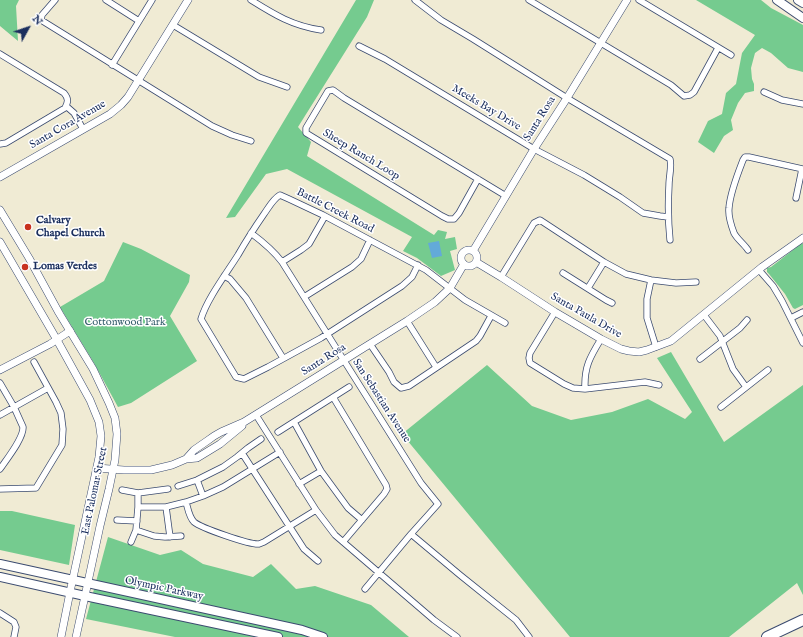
<!DOCTYPE html>
<style>
body{margin:0}
#map{position:relative;width:803px;height:637px;overflow:hidden;background:#f0ebd4;font-family:"IM FELL English",serif}
canvas{display:block}
.north{position:absolute;left:8px;top:8px;width:40px;height:40px;-webkit-text-stroke:3px #fff;paint-order:stroke;rotate:50deg;font-size:11px;font-weight:700;line-height:16px;text-align:center;color:#1b2f5e}
.north::after{content:'';display:block;margin:auto;width:14px;height:18px;background:#1b2f5e;clip-path:polygon(50% 0,100% 100%,50% 72%,0 100%)}
</style>
<div id="map">
<canvas width="803" height="637"></canvas>
<div class="north">N</div>
</div>
<script>
const ctx = document.querySelector('canvas').getContext('2d');
ctx.lineJoin = 'round';
function fill(path, color) { ctx.fillStyle = color; ctx.fill(path, 'evenodd'); }
function stroke(path, color, width, dash) { ctx.strokeStyle = color; ctx.lineWidth = width; ctx.lineCap = dash ? 'butt' : 'round'; ctx.setLineDash(dash || []); ctx.stroke(path); }
function label(font, color, halo, rows, align = 'center') {
  ctx.font = font + ' "IM FELL English",serif'; ctx.lineWidth = 3; ctx.setLineDash([]); ctx.textBaseline = 'middle'; ctx.strokeStyle = halo; ctx.fillStyle = color; for (const [text, x, y, turn = 0] of rows) {
    ctx.save(); ctx.translate(x, y); ctx.rotate((+turn || 0) * Math.PI / 180); ctx.textAlign = isNaN(turn) ? turn : align; if (halo) ctx.strokeText(text, 0, 0); ctx.fillText(text, 0, 0); ctx.restore();
  }
}
fill(new Path2D(`
 M 0,0 L 19,0 L 16,6 L 18,41 L 0,26 Z
 M 356,0 L 374,0 L 367,17 L 298,127 L 311,142 L 307,156 L 434,235 L 438,230 L 447,232 L 445,239 L 455,237 L 457,249 L 450,251 L 455,270 L 441,276 L 417,258 L 403,251 L 412,237 L 287,169 L 266,174 L 235,217 L 226,218 Z
 M 696,0 L 761,0 L 771,8 L 803,25 L 803,72 L 788,68 L 771,53 L 762,48 L 755,53 L 751,68 L 752,79 L 754,84 L 754,91 L 745,93 L 738,103 L 731,120 L 733,130 L 724,136 L 714,153 L 698,142 L 708,121 L 722,114 L 726,93 L 736,84 L 742,53 L 755,35 Z
 M 123,242 L 141,249 L 190,275 L 189,282 L 170,316 L 197,361 L 131,403 L 118,407 L 94,363 L 60,307 L 104,281 Z
 M 802,243 L 803,244 L 803,305 L 795,309 L 793,308 L 785,294 L 769,274 L 767,272 L 767,268 L 771,267 Z
 M 671,352 L 724,442 L 803,385 L 803,595 L 797,583 L 729,637 L 570,637 L 402,434 L 487,365 L 532,406 L 571,420 L 612,412 L 648,399 L 685,419 L 692,412 L 657,358 Z
 M 0,511 L 12,511 L 75,525 L 69,565 L 0,550 Z
 M 108,537 L 160,555 L 181,550 L 203,564 L 253,577 L 271,564 L 296,589 L 315,586 L 371,605 L 409,637 L 175,637 L 86,619 Z`), '#75cb8f');
fill(new Path2D(`
 M 439,241 L 442,256 L 432,258 L 428,243 Z`), '#63aad9');
const minor = new Path2D(`
 M 55,0 L 42,15 L 41,20 L 212,126 L 232,135 L 251,141
 M 106,0 L 139,21
 M 251,0 C 275,15 293,26 321,30
 M 415,0 L 441,20 L 473,39 L 567,98 L 670,159 C 672,167 669,176 669,185 C 668,203 668,221 670,240
 M 529,0 L 671,85 L 684,96 L 690,95 L 694,92 L 718,48
 M 639,0 L 731,55
 M 173,25 L 259,77 L 287,87
 M 359,46 L 385,59 L 534,149 L 584,175 L 620,197 L 643,213 L 660,216 L 668,217
 M 0,54 L 64,93 C 69,99 68,102 65,108 L 6,143 L 0,144
 M 112,65 L 152,0
 M 764,92 L 782,100 L 803,104
 M 66,106 L 74,113 L 83,129
 M 478,179 L 459,213 L 454,219 L 448,219 L 442,216 L 306,133 L 306,128 L 328,91 L 333,90 L 344,98 L 506,196
 M 796,198 L 802,169
 M 251,233 C 263,242 273,250 282,262 L 421,483 L 438,504 L 411,534 L 365,589
 M 748,250 C 744,244 737,239 734,233 C 731,225 728,216 729,208 C 730,193 738,173 743,160 L 745,157 L 749,157 L 803,169
 M 282,262 L 301,250 L 309,244 L 325,216
 M 418,265 L 412,277 L 402,286 L 321,338 L 268,367 L 244,379 L 236,377 L 201,319 C 207,299 226,274 238,255 C 246,241 255,227 264,214 C 269,207 273,199 280,195 L 289,199 L 323,215 L 426,270 L 465,300 L 505,323
 M 759,270 L 773,286 L 782,301 L 803,343
 M 563,273 L 606,300 L 612,303
 M 224,276 L 230,279 L 246,298 L 283,358
 M 501,277 L 534,223 L 540,220 L 604,262 L 626,274 L 651,280 L 676,283 L 696,282
 M 651,280 L 647,299 L 647,318 L 656,347
 M 588,288 L 604,262
 M 304,297 L 352,267 L 361,259 L 370,240
 M 555,312 L 530,353 L 529,358 L 530,363 L 564,384 L 573,388 L 585,389 L 645,382 L 659,385
 M 704,315 L 720,336 L 733,369 L 746,387
 M 791,318 L 803,312
 M 407,321 L 436,367
 M 370,344 L 389,372 L 394,382 L 401,388 L 409,386 L 476,341 L 480,336 L 491,316
 M 700,359 L 740,328 L 747,320
 M 585,389 C 584,367 590,357 601,339
 M 333,397 L 386,485 L 387,489 L 384,494 L 343,542
 M 721,407 L 768,370
 M 0,415 L 48,388
 M 256,415 L 316,510 L 335,535 L 434,620 L 457,637
 M 294,422 L 321,471 L 348,508 L 362,520
 M 278,432 L 349,387
 M 242,453 L 304,549 L 318,561
 M 0,469 C 6,460 24,438 23,427 L 14,407 L 0,383
 M 197,480 L 203,496
 M 299,484 L 321,471
 M 178,486 L 197,480 L 223,467 L 237,457 L 248,448 L 261,439
 M 0,489 L 36,488 L 62,445 L 63,429 L 61,413 L 56,402 L 34,362
 M 122,490 L 138,493 L 168,489
 M 186,502 C 188,509 189,517 194,522 C 201,528 250,545 259,544 C 259,544 264,542 264,542 L 316,510
 M 138,507 L 166,507 L 186,502 L 203,496 L 223,487 L 280,452
 M 166,507 L 170,537
 M 117,520 L 137,521
 M 136,530 L 154,536 L 165,537 L 181,536
 M 411,534 L 460,575 L 516,620 L 529,637
 M 131,542 L 136,530 L 138,507 L 138,493
 M 0,613 L 14,622 L 16,627 L 14,637`);
const tertiary = new Path2D(`
 M 0,177 L 110,114 L 121,105 L 128,97 L 188,0
 M461 258a8 8 0 1 1 16 0a8 8 0 1 1-16 0Z
 M 473,251 L 534,149 L 567,98 L 627,0
 M 476,262 L 501,277 L 555,312 L 601,339 L 621,349 L 629,351 L 639,352 L 647,350 L 671,341 L 762,267 L 803,238
 M 0,370 L 50,344 L 70,331
 M 186,459 L 194,450 L 207,441 L 214,436 L 221,432 L 244,422 L 407,321 L 435,302 L 450,288 L 464,264
 M 97,468 L 124,470 L 151,470 L 172,465 L 186,459 L 197,458 L 220,444 L 242,426
 M 61,637 L 70,592
 M 76,637 L 85,596`);
const secondary = new Path2D(`
 M 0,210 L 29,258 L 59,313 L 93,369 L 109,403 L 115,418 L 117,434 L 115,460 L 109,489 L 100,526 L 85,596
 M 0,242 L 57,340 L 90,400 L 99,422 L 101,436 L 99,457 L 70,592`);
const primary = new Path2D(`
 M 777,0 L 803,18
 M 798,0 L 803,3
 M 0,564 L 302,630 L 323,637
 M 0,577 L 85,596 L 278,637`);
const motorway = new Path2D(`
 M 767,637 L 803,620`);
stroke(minor, '#3b4b70', 7);
stroke(tertiary, '#3b4b70', 8);
stroke(secondary, '#3b4b70', 8);
stroke(primary, '#3b4b70', 10);
stroke(motorway, '#3b4b70', 12);
stroke(minor, '#fff', 5.5);
stroke(tertiary, '#fff', 7);
stroke(secondary, '#fff', 7);
stroke(primary, '#fff', 8);
stroke(motorway, '#fff', 10);
for (const [x, y, r, color] of [
 [28,227,4,"#c8321e"],
 [25,267,4,"#c8321e"]
]) { const dot = new Path2D(); dot.arc(x, y, r, 0, 2 * Math.PI); ctx.fillStyle = color; ctx.fill(dot); stroke(dot, '#fff', 1.5); }
label('11px', '#1b2f5e', '#fff', [
 ["Meeks Bay Drive",486,108,31],
 ["Santa Rosa",540,119,-58],
 ["Santa Cora Avenue",68,125,-30],
 ["Sheep Ranch Loop",361,155,31],
 ["Battle Creek Road",335,211,27],
 ["Santa Paula Drive",586,316,30],
 ["Santa Rosa",324,360,-32],
 ["San Sebastian Avenue",381,401,57],
 ["East Palomar Street",95,491,-78],
 ["Olympic Parkway",164,589,12]
]);
label('bold 11px', '#1b2f5e', '#fff', [
 ["Calvary",36,221],
 ["Chapel Church",36,234],
 ["Lomas Verdes",33,267]
], 'left');
label('11px', '#365e6d', '#fff', [
 ["Cottonwood Park",125,323]
]);
</script>
